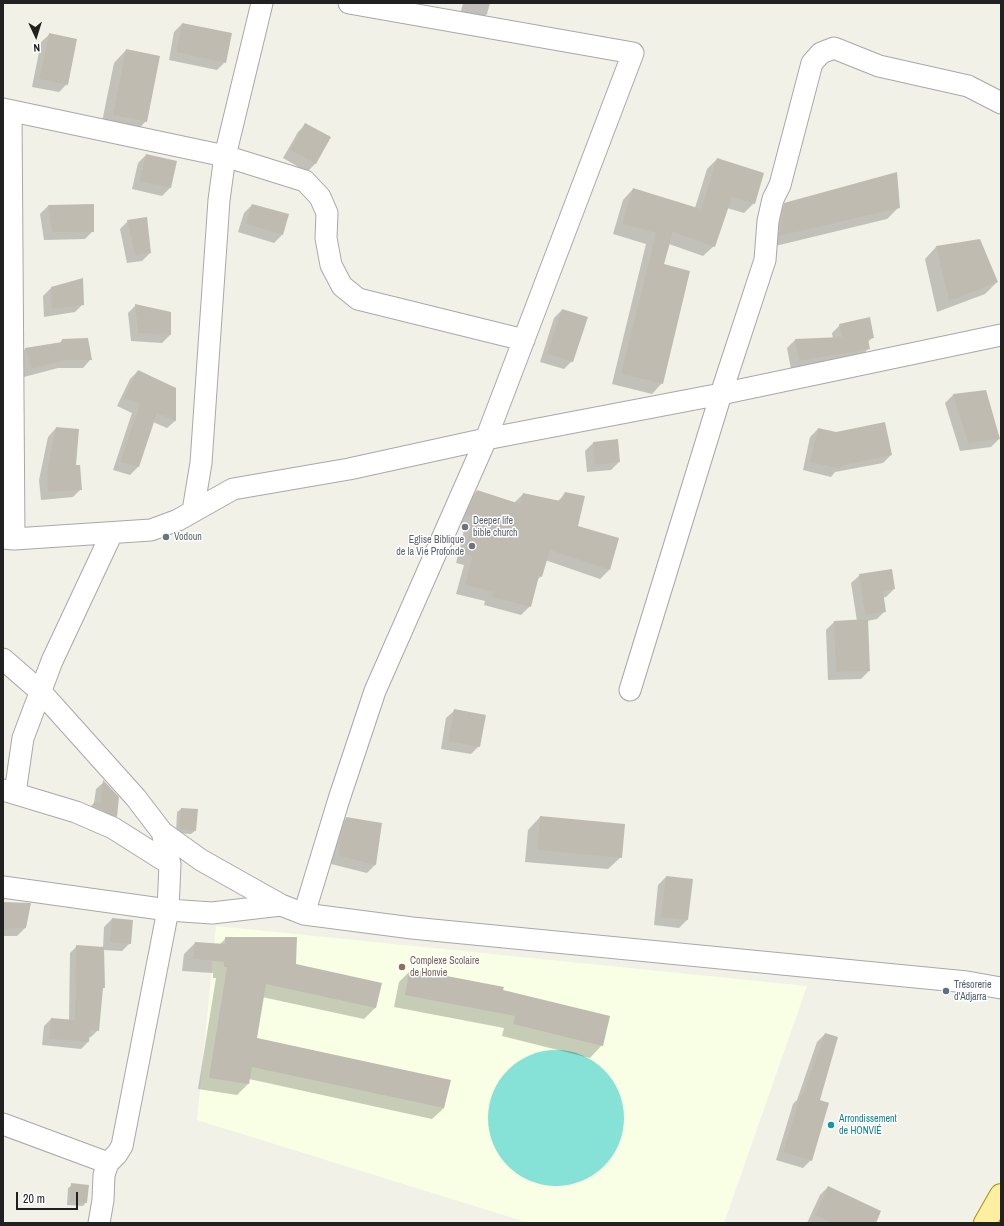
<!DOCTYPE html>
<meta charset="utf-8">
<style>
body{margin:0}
#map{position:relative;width:1004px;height:1226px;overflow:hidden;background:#f2f1e8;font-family:"Archivo Narrow",sans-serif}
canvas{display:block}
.frame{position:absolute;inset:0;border:4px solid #212121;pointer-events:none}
.north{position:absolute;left:16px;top:16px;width:40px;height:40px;-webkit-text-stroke:3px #fff;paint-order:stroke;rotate:176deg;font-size:11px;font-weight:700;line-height:16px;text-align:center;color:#212121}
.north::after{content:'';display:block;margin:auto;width:14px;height:18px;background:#212121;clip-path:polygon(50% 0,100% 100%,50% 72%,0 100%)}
.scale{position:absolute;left:16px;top:1192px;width:62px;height:18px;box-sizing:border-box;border:2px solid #212121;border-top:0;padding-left:5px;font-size:12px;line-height:14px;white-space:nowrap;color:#212121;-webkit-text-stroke:3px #fff;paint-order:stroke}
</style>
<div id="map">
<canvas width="1004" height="1226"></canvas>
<div class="frame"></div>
<div class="north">N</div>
<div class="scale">20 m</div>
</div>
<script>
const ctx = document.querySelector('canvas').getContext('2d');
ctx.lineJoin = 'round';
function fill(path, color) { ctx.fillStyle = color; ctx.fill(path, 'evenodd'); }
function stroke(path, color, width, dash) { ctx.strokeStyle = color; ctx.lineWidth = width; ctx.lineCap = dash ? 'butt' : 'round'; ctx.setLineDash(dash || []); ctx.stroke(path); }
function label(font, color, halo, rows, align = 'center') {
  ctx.font = font + ' "Archivo Narrow",sans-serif'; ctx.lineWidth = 3; ctx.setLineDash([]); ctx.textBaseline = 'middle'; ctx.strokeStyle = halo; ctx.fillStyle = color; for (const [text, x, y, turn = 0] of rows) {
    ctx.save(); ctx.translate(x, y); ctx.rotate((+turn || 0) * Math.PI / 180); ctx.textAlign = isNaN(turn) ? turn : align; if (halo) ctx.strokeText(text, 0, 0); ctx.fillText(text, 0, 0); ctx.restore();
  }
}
fill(new Path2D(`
 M 216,926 L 807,986 L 724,1223 L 529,1223 L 197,1120 Z`), '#f8ffe4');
fill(new Path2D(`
 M488 1118a68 68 0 1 1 136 0a68 68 0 1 1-136 0Z`), '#86e1d6');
fill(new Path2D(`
 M 463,3 L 490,3 L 487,14 L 479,22 L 459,19 Z
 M 182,24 L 225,62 L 217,70 L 169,60 L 174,32 Z
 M 50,34 L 67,84 L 59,92 L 32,87 L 41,42 Z
 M 126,50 L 146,121 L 134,134 L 101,127 L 114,63 Z
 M 306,124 L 330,138 L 315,164 L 307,172 L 283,158 L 298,132 Z
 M 146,155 L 176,162 L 170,188 L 162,196 L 132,189 L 138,163 Z
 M 717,159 L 754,203 L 744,213 L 727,208 L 714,246 L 703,256 L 669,244 L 663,265 L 662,383 L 652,394 L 612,384 L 646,244 L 613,234 L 623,200 L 633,189 L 695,208 L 707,169 Z
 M 785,204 L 899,207 L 887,219 L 767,248 L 773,216 Z
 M 252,205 L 282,235 L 274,243 L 238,232 L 244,213 Z
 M 48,206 L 93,231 L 85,239 L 44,240 L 40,214 Z
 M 128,221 L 150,253 L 142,261 L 127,263 L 120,229 Z
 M 937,246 L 997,282 L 985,294 L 937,312 L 925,259 Z
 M 82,279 L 83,304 L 75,312 L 44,317 L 43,296 L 51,288 Z
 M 136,305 L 170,335 L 162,343 L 131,341 L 128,313 Z
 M 562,310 L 572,361 L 564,369 L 540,362 L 554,318 Z
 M 840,325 L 873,337 L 867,343 L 869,348 L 861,356 L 791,369 L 787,348 L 795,340 L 833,339 L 832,333 Z
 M 62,340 L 90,360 L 83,368 L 58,368 L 24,377 L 17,357 L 25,349 L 59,344 Z
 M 138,371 L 175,389 L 175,421 L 167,428 L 153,422 L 138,467 L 130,475 L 113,470 L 132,413 L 117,406 L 130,379 Z
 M 986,392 L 999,439 L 991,447 L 960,451 L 945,403 L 953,395 Z
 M 56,428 L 75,466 L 81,489 L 73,497 L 41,500 L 39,480 L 48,437 Z
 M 818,429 L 891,455 L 883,463 L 835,472 L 831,477 L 803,470 L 810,437 Z
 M 593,443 L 619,462 L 611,470 L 587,472 L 585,451 Z
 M 477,491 L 514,503 L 523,494 L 557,502 L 565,494 L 577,527 L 609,570 L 600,579 L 545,560 L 541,576 L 537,580 L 530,606 L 521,615 L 484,605 L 485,601 L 456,594 L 464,565 L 456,563 L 465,526 L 457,524 L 468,500 Z
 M 860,575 L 894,589 L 886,597 L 882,598 L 885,611 L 877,619 L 867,621 L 869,671 L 861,679 L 828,680 L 826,630 L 834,622 L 857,621 L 851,583 Z
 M 455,710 L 479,746 L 471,754 L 441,749 L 446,718 Z
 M 104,782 L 116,816 L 108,824 L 86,811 L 94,803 L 96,789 Z
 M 181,809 L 195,831 L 191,834 L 176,833 L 177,812 Z
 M 540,817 L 621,857 L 608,869 L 525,862 L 528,830 Z
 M 347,818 L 375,865 L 367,873 L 331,864 L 333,845 L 338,826 Z
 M 666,877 L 687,920 L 679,928 L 654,925 L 658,885 Z
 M 3,903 L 25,928 L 17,936 L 3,936 Z
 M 112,919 L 130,943 L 122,951 L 103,950 L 102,989 L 98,1030 L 91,1037 L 89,1037 L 88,1042 L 81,1049 L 42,1045 L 44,1026 L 51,1019 L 69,1021 L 70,953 L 77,946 L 103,948 L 104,927 Z
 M 226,938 L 295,965 L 376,1007 L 364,1019 L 262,997 L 256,1038 L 449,1081 L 444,1108 L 432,1119 L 249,1079 L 248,1084 L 237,1095 L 198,1089 L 216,978 L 213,978 L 213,973 L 182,971 L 184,954 L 195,943 L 219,945 Z
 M 411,970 L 502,991 L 602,1045 L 590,1058 L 502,1036 L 504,1028 L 394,1007 L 399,982 Z
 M 825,1034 L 811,1160 L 803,1168 L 776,1160 L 793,1104 L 797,1100 L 817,1042 Z
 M 72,1185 L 86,1202 L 83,1206 L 67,1205 L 68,1188 Z
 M 828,1187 L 874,1223 L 807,1223 L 820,1195 Z`), '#0003');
fill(new Path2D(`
 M 182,23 L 232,33 L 226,63 L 176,52 Z
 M 49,33 L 77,39 L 68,85 L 39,79 Z
 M 126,49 L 160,56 L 147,122 L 113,115 Z
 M 305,123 L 331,137 L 316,164 L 290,150 Z
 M 146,154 L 177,161 L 171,188 L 139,181 Z
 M 717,158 L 764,173 L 755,204 L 732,197 L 715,247 L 673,232 L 664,264 L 690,271 L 663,384 L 621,374 L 656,233 L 622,224 L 633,188 L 701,209 Z
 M 897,172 L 900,208 L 779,236 L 784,203 Z
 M 94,204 L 94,232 L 52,232 L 48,205 Z
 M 252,204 L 289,214 L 283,235 L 246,224 Z
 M 147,217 L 151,253 L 135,255 L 127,220 Z
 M 980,239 L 998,282 L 949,301 L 936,246 Z
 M 83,278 L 84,305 L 52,309 L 51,287 Z
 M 135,304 L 171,312 L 171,335 L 138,333 Z
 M 562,309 L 588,317 L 573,362 L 547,354 Z
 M 870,317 L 874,338 L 868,339 L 870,349 L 799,361 L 795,339 L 842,337 L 839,324 Z
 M 88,338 L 92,360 L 66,360 L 32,369 L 25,348 L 62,342 L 62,339 Z
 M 138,370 L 176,388 L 176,421 L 157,413 L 139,467 L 120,462 L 140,404 L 124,398 Z
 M 986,390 L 1000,439 L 968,443 L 953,394 Z
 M 885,422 L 892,455 L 841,466 L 840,469 L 810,462 L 818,428 L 836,432 Z
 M 56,427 L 79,429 L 76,465 L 80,465 L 82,490 L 48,492 L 47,471 Z
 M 618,439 L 620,462 L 595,465 L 593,442 Z
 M 477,490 L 520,504 L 523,493 L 560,501 L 565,492 L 585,496 L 578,526 L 619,538 L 610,570 L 550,550 L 542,577 L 539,576 L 531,607 L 492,597 L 493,592 L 465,585 L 472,556 L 464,554 L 473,517 L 466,515 Z
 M 892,569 L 895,589 L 883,591 L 886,612 L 865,615 L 859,574 Z
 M 868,619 L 870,671 L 836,672 L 834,621 Z
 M 454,709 L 486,715 L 480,747 L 448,741 Z
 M 103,780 L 119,797 L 117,817 L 93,806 L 94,802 L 101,803 Z
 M 181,808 L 198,809 L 196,831 L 179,829 Z
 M 540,816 L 625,824 L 622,858 L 537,850 Z
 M 346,817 L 382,823 L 376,865 L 339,856 L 340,836 Z
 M 666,876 L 693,879 L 688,920 L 661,917 Z
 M 3,902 L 31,903 L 26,928 L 3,929 Z
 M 112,918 L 133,920 L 131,944 L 110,942 Z
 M 225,937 L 297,937 L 296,964 L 382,983 L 376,1008 L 266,984 L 257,1038 L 451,1080 L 444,1108 L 252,1067 L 249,1084 L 209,1078 L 227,967 L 224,967 L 224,962 L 193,959 L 195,942 L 225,944 Z
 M 76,945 L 104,947 L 105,988 L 103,988 L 99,1031 L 90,1030 L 89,1042 L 49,1039 L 51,1018 L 75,1020 Z
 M 410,969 L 504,987 L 503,990 L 610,1016 L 603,1046 L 513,1024 L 515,1016 L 405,995 Z
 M 825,1033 L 838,1037 L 820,1100 L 829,1103 L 812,1161 L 783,1152 L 801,1094 L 803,1095 Z
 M 71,1183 L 89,1185 L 87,1203 L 70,1201 Z
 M 828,1186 L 881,1211 L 876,1223 L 832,1223 L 815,1215 Z`), '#bfbbb1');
const minor = new Path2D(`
 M 3,109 L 225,156 L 305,181 L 320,197 L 327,213 L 326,238 L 331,265 L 342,286 L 358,299 L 524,340
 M 11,111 L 14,539
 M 193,511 L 201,463 L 219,200 L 225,156 L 262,3
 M 3,538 L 14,539 L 151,530 L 178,520 L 233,489 L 349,469 L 486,439 L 721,394 L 1001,335
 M 3,659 L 41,692 L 136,798 L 162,832 L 201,860 L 281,905 L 304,914 L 412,928 L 967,982 L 1001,988
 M 630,690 L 721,394 L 765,260 L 768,221 L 773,199 L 780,185 L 812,63 L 821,53 L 834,48 L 879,66 L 968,86 L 1001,103
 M 3,790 L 76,812 L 113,828 L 170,864
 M 15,793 L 23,738 L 52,661 L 112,533
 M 3,887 L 168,910 L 212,913 L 281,905
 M 304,914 L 339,799 L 375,691 L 486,439 L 633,53 L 349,3
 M 3,1124 L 108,1163
 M 99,1223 L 103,1200 L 104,1175 L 108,1163 L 117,1154 L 122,1146 L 168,910 L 170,864 L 162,832`);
const major = new Path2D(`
 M 985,1223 L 1001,1195`);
stroke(minor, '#a8a8a8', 23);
stroke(major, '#9f9500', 24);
stroke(minor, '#fff', 21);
stroke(major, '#fdeea2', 22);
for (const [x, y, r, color] of [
 [465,527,4,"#6b7280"],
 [166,537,4,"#6b7280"],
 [472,546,4,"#6b7280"],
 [402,967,4,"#8d6e63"],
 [946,991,4,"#5c6f8a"],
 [831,1125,4,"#0f9aa8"]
]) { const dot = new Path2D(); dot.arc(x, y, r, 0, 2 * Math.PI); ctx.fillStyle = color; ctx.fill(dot); stroke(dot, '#fff', 1.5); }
label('10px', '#5b616d', '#fff', [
 ["Deeper life",473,521],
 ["bible church",473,533],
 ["Vodoun",174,537],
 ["Eglise Biblique",464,540,"right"],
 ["de la Vie Profonde",464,552,"right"]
], 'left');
label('10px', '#785e54', '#fff', [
 ["Complexe Scolaire",410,961],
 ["de Honvie",410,973]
], 'left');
label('10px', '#4e5e75', '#fff', [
 ["Trésorerie",954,985],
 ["d'Adjarra",954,997]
], 'left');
label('10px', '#0d838f', '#fff', [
 ["Arrondissement",839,1119],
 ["de HONVIÉ",839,1131]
], 'left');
</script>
